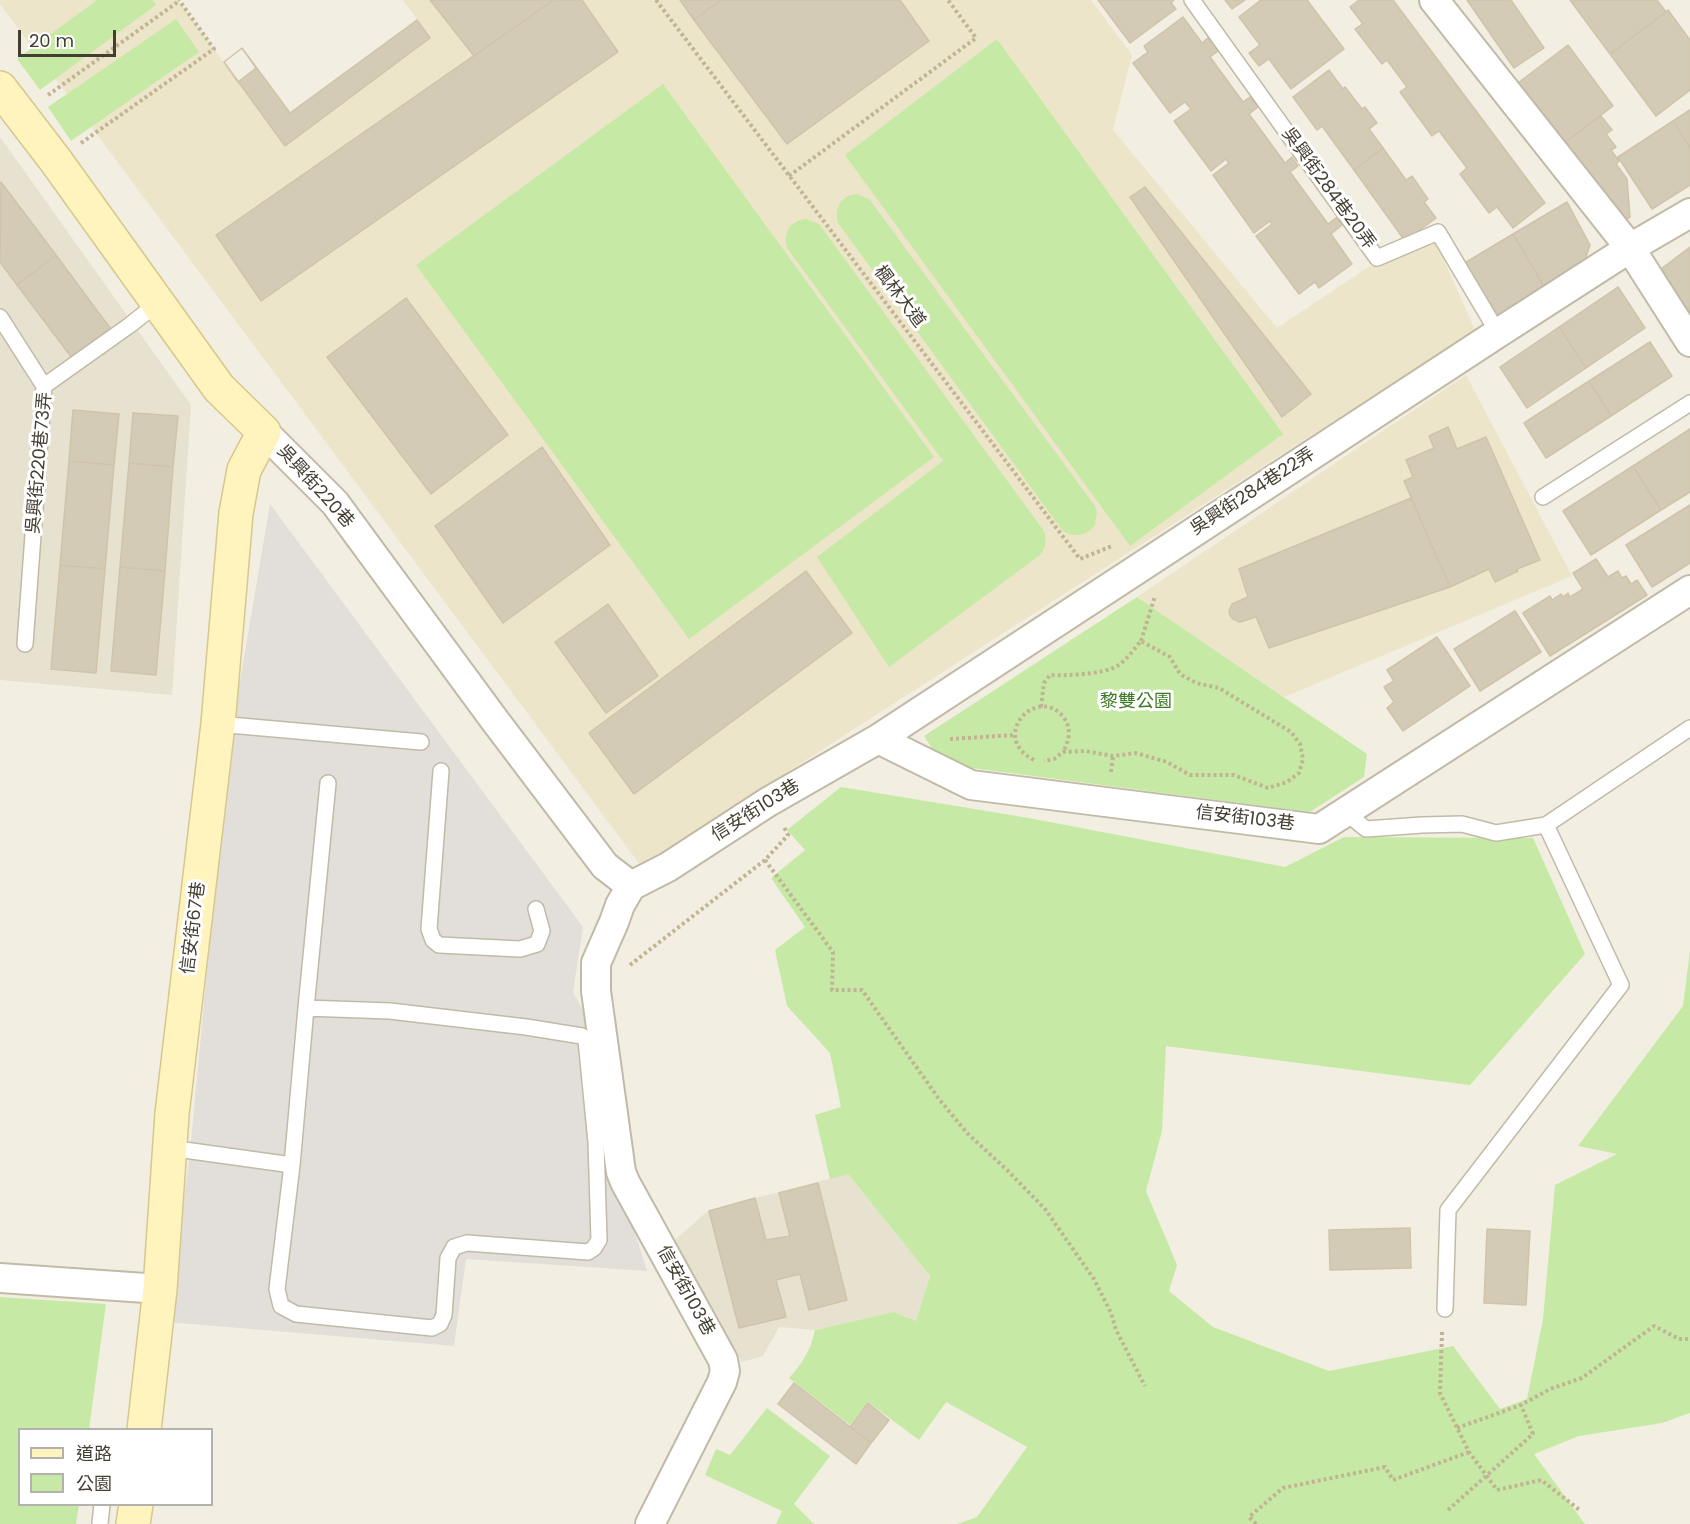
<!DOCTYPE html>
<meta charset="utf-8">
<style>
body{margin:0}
#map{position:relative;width:1690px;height:1524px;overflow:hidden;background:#f2eee1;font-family:Poppins,"Noto Sans TC",sans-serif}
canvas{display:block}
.legend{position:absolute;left:18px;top:1428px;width:195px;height:78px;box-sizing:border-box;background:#fff;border:2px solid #b4b2ad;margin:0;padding:8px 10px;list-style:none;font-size:18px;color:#443e32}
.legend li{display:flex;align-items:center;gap:12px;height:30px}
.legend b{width:30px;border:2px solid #b4b2ad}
.scale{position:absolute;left:18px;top:30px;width:98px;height:27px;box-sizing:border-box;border:3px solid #443e32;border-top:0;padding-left:8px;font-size:18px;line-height:21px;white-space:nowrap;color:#443e32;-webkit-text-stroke:4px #fff;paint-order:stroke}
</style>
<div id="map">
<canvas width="1690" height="1524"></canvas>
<ul class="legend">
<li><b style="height:8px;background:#fff4be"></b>道路</li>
<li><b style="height:16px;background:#c6eaa6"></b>公園</li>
</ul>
<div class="scale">20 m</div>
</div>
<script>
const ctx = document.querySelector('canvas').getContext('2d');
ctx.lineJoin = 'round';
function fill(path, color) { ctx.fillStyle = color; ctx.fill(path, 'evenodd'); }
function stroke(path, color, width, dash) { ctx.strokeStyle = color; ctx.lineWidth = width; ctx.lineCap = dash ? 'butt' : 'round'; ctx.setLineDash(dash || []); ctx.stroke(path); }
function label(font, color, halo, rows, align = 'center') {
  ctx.font = font + ' Poppins,"Noto Sans TC",sans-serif'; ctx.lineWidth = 6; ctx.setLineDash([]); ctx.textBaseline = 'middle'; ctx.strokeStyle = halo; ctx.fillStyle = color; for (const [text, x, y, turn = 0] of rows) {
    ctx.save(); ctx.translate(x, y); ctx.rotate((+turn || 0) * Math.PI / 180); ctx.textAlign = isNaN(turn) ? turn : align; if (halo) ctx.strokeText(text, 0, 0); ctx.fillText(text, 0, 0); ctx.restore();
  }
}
fill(new Path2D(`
 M 0,137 L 191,405 L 172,695 L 0,680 Z
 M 848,1174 L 930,1276 L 916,1321 L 892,1312 L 815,1330 L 779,1327 L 763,1356 L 742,1362 L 675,1240 L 709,1210 Z`), '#e7e1cf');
fill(new Path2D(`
 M 0,0 L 178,0 L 285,146 L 430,38 L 403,0 L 1091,0 L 1132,55 L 1113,130 L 1277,328 L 1367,268 L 1434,238 L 1475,330 L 641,866 L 0,4 Z
 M 1466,375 L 1572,576 L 1284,697 L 1137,597 Z`), '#ede5c9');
fill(new Path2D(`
 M 97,0 L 153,0 L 156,5 L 40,90 L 17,59 Z
 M 176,19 L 199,52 L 71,141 L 48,107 Z
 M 997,39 L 1283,434 L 1130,546 L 845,155 Z
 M 663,84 L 934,457 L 689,639 L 416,265 Z
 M 857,194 L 870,200 L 1095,506 L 1097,512 L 1095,525 C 1086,536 1074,539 1062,530 L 838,223 C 834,207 841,196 857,194 Z
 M 806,219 L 819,224 L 1044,531 C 1047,540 1046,547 1040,555 L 889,667 L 817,557 L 943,461 L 787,248 C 783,232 790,221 806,219 Z
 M 1137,597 L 1367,754 L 1364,777 L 1310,812 L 956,766 L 937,756 L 924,736 Z
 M 841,787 L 1029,818 L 1285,867 L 1344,837 L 1533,838 L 1585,954 L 1470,1085 L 1166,1046 L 1162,1131 L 1146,1191 L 1177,1265 L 1169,1291 L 1213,1327 L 1329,1371 L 1453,1346 L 1500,1409 L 1527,1399 L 1543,1319 L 1555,1185 L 1617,1154 L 1578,1146 L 1683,1006 L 1690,951 L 1690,1413 L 1662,1423 L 1579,1436 L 1534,1454 L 1585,1524 L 957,1524 L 977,1517 L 1027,1447 L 946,1402 L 919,1440 L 868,1402 L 850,1425 L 789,1378 C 802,1364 811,1350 815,1330 L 893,1312 L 916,1321 L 930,1276 L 848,1174 L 830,1179 L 815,1115 L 841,1107 L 830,1053 L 787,1006 L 775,950 L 805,927 L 771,878 L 805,850 L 787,830 Z
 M 0,1297 L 106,1304 L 89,1429 L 20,1430 L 20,1504 L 79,1505 L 76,1524 L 0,1524 Z
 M 767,1408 L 830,1456 L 794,1504 L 814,1524 L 776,1524 L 782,1511 L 705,1475 L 716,1449 L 730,1455 Z`), '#c6eaa6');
fill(new Path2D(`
 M 270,504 L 583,927 L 573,992 L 591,1025 L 614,1166 L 647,1271 L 466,1259 L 454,1346 L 168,1322 L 190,1152 L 227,758 Z`), '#e2dfda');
const building = new Path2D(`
 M 430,0 L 554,0 L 474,56 Z
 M 554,0 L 582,0 L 618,52 L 261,301 L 216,235 Z
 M 680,0 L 721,0 L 694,20 Z
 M 721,0 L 900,0 L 929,41 L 787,144 L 694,20 Z
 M 1098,0 L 1174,0 L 1171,3 L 1176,9 L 1130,43 Z
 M 1225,0 L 1245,0 L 1232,9 Z
 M 1261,0 L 1307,0 L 1344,49 L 1291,89 L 1269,59 L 1259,66 L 1249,53 L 1260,45 L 1239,17 Z
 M 1359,0 L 1393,0 L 1545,203 L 1513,228 L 1497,207 L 1489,213 L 1460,174 L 1467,168 L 1439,131 L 1432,136 L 1400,92 L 1407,87 L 1387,60 L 1382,64 L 1355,29 L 1363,24 L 1350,7 Z
 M 1467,0 L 1511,0 L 1544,48 L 1514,68 Z
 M 1570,0 L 1657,0 L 1666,12 L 1610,54 Z
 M 1668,10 L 1690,40 L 1690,90 L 1656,116 L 1610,54 Z
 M 1183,17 L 1202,43 L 1208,38 L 1218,51 L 1210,57 L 1243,102 L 1250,97 L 1258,107 L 1249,114 L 1285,163 L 1292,157 L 1298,166 L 1290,172 L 1328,224 L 1337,217 L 1342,225 L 1331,234 L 1352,264 L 1319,288 L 1315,282 L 1299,294 L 1256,236 L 1272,224 L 1270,221 L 1254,233 L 1213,175 L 1229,163 L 1226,159 L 1211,171 L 1174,121 L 1191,109 L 1185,102 L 1170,113 L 1133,63 L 1148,52 L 1144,46 Z
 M 417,20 L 430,38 L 285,146 L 224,62 L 242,48 L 290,113 Z
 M 1568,45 L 1613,106 L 1556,149 L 1510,89 Z
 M 242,48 L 256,68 L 238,82 L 224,62 Z
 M 1329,70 L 1343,89 L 1345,87 L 1362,109 L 1365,107 L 1377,123 L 1369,129 L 1383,148 L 1354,170 L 1322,126 L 1317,130 L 1293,97 Z
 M 1690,110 L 1690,148 L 1673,121 Z
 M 1601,116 L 1612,130 L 1606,134 L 1616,147 L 1611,150 L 1619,161 L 1616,164 L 1627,179 L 1630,217 L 1615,228 L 1556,149 Z
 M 1673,121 L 1690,148 L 1690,185 L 1652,209 L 1618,157 Z
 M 1383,148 L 1406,180 L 1412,176 L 1428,199 L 1424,202 L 1436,218 L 1405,241 L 1354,170 Z
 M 1,182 L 56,255 L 17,285 L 0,262 Z
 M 1145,187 L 1311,394 L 1282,417 L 1130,197 Z
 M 1567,202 L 1590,245 L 1584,263 L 1545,288 L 1513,234 Z
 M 1513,234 L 1545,288 L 1499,317 L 1463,264 Z
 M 1690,247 L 1690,326 L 1653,275 Z
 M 56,255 L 110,328 L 72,358 L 17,285 Z
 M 1618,287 L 1645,328 L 1586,368 L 1559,327 Z
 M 406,298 L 508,435 L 431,494 L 327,357 Z
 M 1559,327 L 1586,368 L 1527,408 L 1500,367 Z
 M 1650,342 L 1672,376 L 1611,416 L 1589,381 Z
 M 1589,381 L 1611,416 L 1546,458 L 1524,423 Z
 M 73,410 L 119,414 L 114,465 L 69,461 Z
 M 133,413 L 178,416 L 173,467 L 129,463 Z
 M 1448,427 L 1457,449 L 1486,437 L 1540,560 L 1517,569 L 1518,571 L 1495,582 L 1489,569 L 1450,587 L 1404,481 L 1413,477 L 1406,460 L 1434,448 L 1429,436 Z
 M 1690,429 L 1690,492 L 1661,510 L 1633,466 Z
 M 542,447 L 610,545 L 503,623 L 435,526 Z
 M 69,461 L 114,465 L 105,569 L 60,565 Z
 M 129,463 L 173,467 L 165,571 L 120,567 Z
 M 1633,466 L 1661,510 L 1591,555 L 1563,511 Z
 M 1411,498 L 1450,587 L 1269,648 L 1256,617 L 1240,622 L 1233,619 L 1230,615 L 1229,611 L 1232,604 L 1248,597 L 1239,569 Z
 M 1690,505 L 1690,563 L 1652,587 L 1626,545 Z
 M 1596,559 L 1608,577 L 1618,571 L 1622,578 L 1626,576 L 1631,584 L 1637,580 L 1647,595 L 1550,656 L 1523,613 L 1550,596 L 1552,600 L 1561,594 L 1563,597 L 1568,593 L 1570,597 L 1583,589 L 1573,573 Z
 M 60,565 L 105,569 L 96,673 L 51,669 Z
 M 120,567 L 165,571 L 156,675 L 111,671 Z
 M 806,571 L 852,633 L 634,794 L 589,733 Z
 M 608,604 L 658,676 L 606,713 L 555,642 Z
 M 1515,611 L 1541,652 L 1480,691 L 1454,649 Z
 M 1437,637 L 1470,686 L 1403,731 L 1387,708 L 1394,702 L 1384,687 L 1394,681 L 1387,670 Z
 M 818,1183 L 847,1300 L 809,1310 L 800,1274 L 776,1280 L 786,1317 L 739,1328 L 709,1211 L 755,1198 L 766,1240 L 790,1236 L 779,1193 Z
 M 1410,1228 L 1411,1268 L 1330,1270 L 1329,1230 Z
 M 1487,1229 L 1530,1231 L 1526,1305 L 1484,1303 Z
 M 794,1383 L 871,1443 L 856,1464 L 778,1404 Z
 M 868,1403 L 889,1420 L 871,1443 L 850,1427 Z`);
fill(building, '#d4cbb6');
stroke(building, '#d0c3a9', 1.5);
const lane = new Path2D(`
 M 1192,0 L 1377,258 L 1438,232 L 1498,333
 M 0,317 L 44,386
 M 1543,497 L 1690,403
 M 25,644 L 44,386 L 130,325 L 159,302
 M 218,724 L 421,742
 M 441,771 L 429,929 L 433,940 L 439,945 L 520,949 L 537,944 L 542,931 L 536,909
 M 1345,812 L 1366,829 L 1422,825 L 1462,824 L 1496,833 L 1546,825 L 1690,728
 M 306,1008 L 390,1011 L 526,1027 L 582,1036 L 586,1040 L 596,1142 L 599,1240 L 594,1248 L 588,1252 L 467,1243 L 454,1247 L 448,1258 L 444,1315 L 440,1324 L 432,1328 L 296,1314 L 281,1306 L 277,1289 L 292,1165 Z
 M 306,1008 L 328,783
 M 170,1148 L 292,1165
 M 1445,1309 L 1448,1210 L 1621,985 L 1546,825
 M 100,1524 L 102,1504`);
const street = new Path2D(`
 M 1434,0 L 1630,248 L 1690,342
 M 264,432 L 335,503 L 493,718 L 605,866 L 631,886
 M 878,739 L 971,785 L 1319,829 L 1690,590
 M 0,1278 L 160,1289
 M 650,1524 L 722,1382 L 725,1371 L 723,1360 L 625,1182 L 621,1172 L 596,991 L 596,963 L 614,922 L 620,905 L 631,886 L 668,867 L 768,802 L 878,739 L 1498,333 L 1630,248 L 1690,213`);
const secondary = new Path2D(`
 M 0,88 L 56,161 L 219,388 L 264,432 L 244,470 L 236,513 L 218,724 L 172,1114 L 160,1289 L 144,1430
 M 133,1524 L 136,1504`);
stroke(lane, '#c1baa6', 18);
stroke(street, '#c1baa6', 32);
stroke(secondary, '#d6c88d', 36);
stroke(new Path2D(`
 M 656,0 L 1080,559 L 1112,546
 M 48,95 L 179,1
 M 81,143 L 214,49 L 179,0
 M 789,176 L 976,38 L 948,0
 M 1141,641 L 1155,596
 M 1041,707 L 1044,683 L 1050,675 C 1066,676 1104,674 1117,666 C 1126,661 1134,649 1141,641 L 1170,657 L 1180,674 L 1196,683 L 1219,688 L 1291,732 L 1300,744 L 1303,759 L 1299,773 L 1287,782 L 1268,788 L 1234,775 L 1190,775 L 1167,762 L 1136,753 L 1113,756 L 1085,751 L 1063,752 L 1054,759 L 1044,761
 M 950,739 L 1015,735
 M 1034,760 C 987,736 1039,683 1064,718 C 1072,729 1069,741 1063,752
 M 1111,772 L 1113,756
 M 765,860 L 833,952 L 832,990 L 862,990 L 939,1099 L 967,1133 L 1007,1170 L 1045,1209 L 1094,1279 L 1111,1313 L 1116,1330 L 1145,1386
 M 630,965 L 765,860 L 788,835 L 784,827
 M 1442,1332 L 1440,1393 L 1469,1452 L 1497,1490 L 1541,1480 L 1581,1511
 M 1457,1428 L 1521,1405 L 1550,1389 L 1582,1378 L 1654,1326 L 1679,1339 L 1690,1339
 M 1448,1510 L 1533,1434 L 1521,1405
 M 1256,1524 L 1249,1517 L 1283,1488 L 1385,1467 L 1393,1480 L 1469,1452`), '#c1b493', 4, [3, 3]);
stroke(lane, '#fff', 15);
stroke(street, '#fff', 28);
stroke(secondary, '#fff4be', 33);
label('18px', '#443e32', '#fff', [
 ["吳興街284巷20弄",1328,189,54],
 ["楓林大道",899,297,53],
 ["吳興街220巷73弄",40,463,-85],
 ["吳興街220巷",315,487,48],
 ["吳興街284巷22弄",1253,492,-33],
 ["信安街103巷",756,811,-32],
 ["信安街103巷",1245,819,7],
 ["信安街67巷",194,928,-83],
 ["信安街103巷",685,1291,61]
]);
label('18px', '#3c7922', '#fff', [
 ["黎雙公園",1136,702]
]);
</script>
